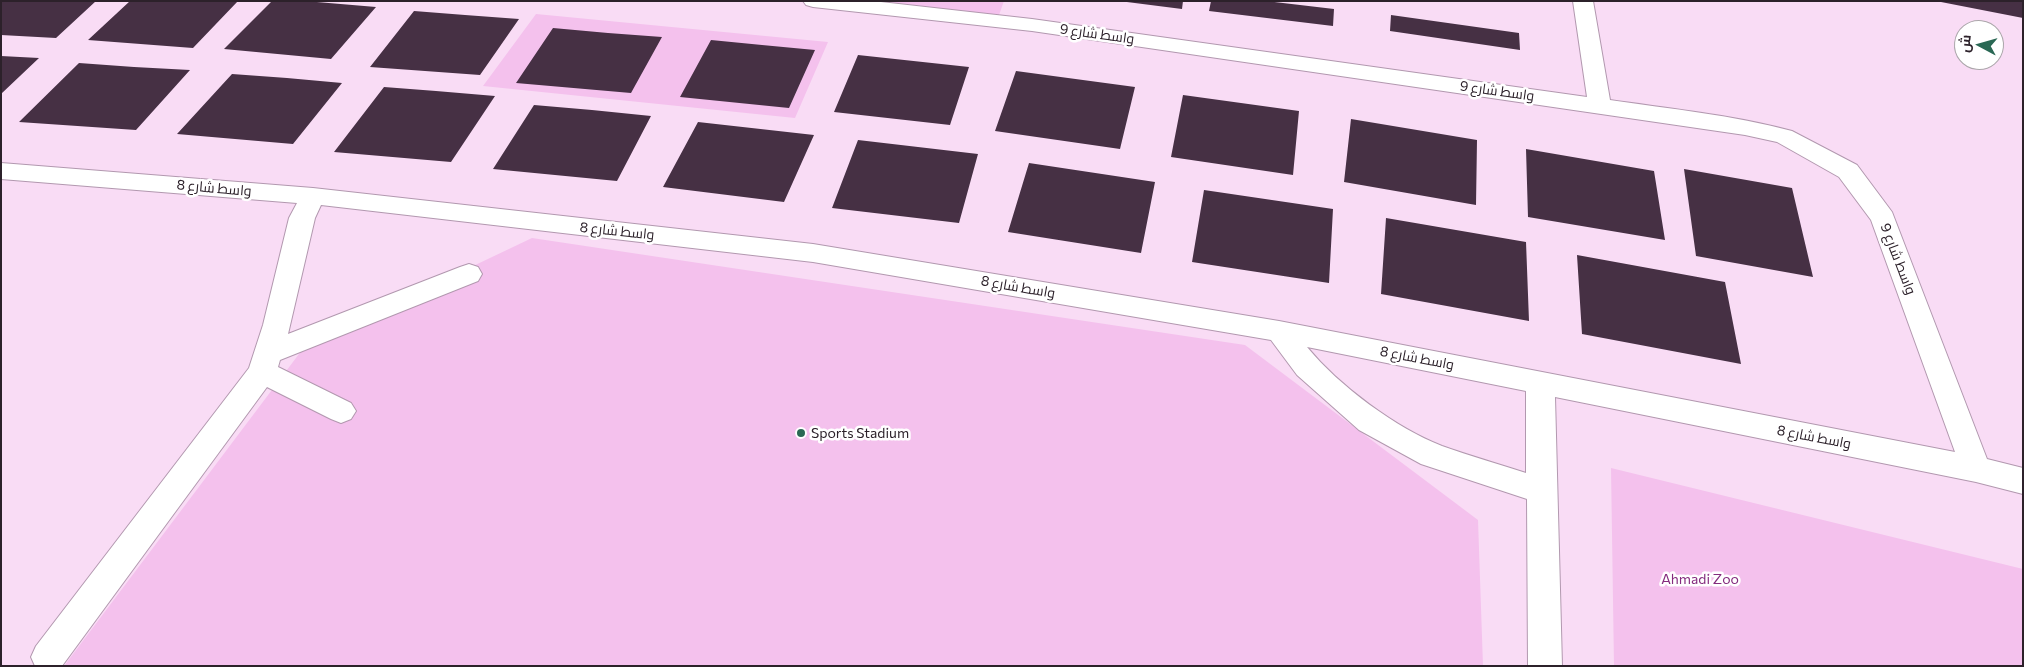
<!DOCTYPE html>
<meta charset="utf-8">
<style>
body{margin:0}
#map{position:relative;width:2024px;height:667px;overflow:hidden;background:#f9dcf5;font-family:Commissioner,Cairo,sans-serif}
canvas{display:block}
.frame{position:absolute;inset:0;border:2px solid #2c212a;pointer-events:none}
.north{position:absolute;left:1954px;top:20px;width:50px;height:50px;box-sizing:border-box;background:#fff;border:1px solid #aba6aa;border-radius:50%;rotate:276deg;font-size:14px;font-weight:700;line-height:20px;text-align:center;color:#2c212a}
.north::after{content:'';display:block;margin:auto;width:18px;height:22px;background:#2a6854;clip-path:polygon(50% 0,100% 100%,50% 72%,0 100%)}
</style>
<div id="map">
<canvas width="2024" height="667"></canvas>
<div class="frame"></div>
<div class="north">ش</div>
</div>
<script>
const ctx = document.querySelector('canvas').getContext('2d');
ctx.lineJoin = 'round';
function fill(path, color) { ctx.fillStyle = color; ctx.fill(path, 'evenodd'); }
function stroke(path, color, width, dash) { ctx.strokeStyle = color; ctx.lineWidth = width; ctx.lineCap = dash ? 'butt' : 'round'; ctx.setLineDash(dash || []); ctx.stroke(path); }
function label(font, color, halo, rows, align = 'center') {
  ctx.font = font + ' Commissioner,Cairo,sans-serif'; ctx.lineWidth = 5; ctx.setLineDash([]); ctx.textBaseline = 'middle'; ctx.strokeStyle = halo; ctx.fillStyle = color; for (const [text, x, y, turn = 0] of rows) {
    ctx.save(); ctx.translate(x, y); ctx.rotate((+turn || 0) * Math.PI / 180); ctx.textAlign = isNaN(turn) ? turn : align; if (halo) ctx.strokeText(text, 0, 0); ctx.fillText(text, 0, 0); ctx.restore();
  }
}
fill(new Path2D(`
 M 879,1 L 1004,1 L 999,15 Z
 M 536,14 L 828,42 L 795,118 L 483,86 Z
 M 532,238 L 1245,345 L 1478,520 L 1483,666 L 64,666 L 305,346 Z
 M 1611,468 L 2023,569 L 2023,666 L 1614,666 Z`), '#f4c1ed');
fill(new Path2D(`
 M 1,1 L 96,1 L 56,38 L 1,35 Z
 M 130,1 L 238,1 L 193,48 L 88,40 Z
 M 272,1 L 305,1 L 376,7 L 331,59 L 224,49 Z
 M 1119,1 L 1183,1 L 1182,9 Z
 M 1211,1 L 1266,1 L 1334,9 L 1333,26 L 1209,11 Z
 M 1941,1 L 2023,1 L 2023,18 L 1941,2 Z
 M 414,11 L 465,15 L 519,19 L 480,75 L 370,67 Z
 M 1391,15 L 1519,33 L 1520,50 L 1390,31 Z
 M 553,28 L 608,33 L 662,37 L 631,93 L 516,83 Z
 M 711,40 L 762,45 L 815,50 L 789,108 L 680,97 Z
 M 858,55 L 969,67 L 950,125 L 834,112 Z
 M 1,56 L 39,58 L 1,94 Z
 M 79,63 L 134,67 L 190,70 L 136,130 L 19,122 Z
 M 1016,71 L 1135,87 L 1120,149 L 995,131 Z
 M 232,74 L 287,78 L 342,83 L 293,144 L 177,134 Z
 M 384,87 L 436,91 L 495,96 L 451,162 L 334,152 Z
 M 1183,95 L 1299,111 L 1293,175 L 1171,157 Z
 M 534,105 L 592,110 L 651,116 L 617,181 L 493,169 Z
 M 1351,119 L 1477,140 L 1476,205 L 1344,182 Z
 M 698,122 L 814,135 L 784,202 L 663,187 Z
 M 858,140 L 978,154 L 959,223 L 832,208 Z
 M 1526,149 L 1654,171 L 1665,240 L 1528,217 Z
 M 1029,163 L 1155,182 L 1141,253 L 1008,232 Z
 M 1684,169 L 1792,188 L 1813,277 L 1696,256 Z
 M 1204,190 L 1333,209 L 1329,283 L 1192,262 Z
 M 1386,218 L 1526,242 L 1529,321 L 1381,294 Z
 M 1577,255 L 1725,282 L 1741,364 L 1582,334 Z`), '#463044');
const minor = new Path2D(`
 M 803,1 L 872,1 L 1032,19 L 1587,97 L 1573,1 L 1593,1 L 1610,100 C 1671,109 1733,115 1792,131 L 1857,165 L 1892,212 L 1987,459 L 2023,468 L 2023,494 L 1976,482 L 1555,397 L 1562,666 L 1528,666 L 1527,499 L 1421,464 L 1359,430 L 1297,375 L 1271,340 L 813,262 L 321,205 L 315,218 L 288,334 L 460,267 L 469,264 L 478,267 L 482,274 L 478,281 L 280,360 L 278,367 L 351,403 L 356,411 L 351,419 L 341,423 L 331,419 L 267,387 L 62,666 L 35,666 L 31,657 L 36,646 L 249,368 L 263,325 L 289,218 L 297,203 L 1,179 L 1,163 L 313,188 L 813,244 L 1279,321 L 1955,452 L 1871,220 L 1839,177 L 1777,142 L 1745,135 L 1032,31 L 813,7 L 806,5 ZM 1307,347 L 1526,391 L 1526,473 C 1499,464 1470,456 1442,446 C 1396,428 1339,386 1307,347 Z`);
stroke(minor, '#b298af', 2);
fill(minor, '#fff');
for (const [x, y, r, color] of [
 [801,433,5,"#2a6854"]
]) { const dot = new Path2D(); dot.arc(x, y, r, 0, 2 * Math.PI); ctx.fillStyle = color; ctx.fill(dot); stroke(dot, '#fff', 2); }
label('14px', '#2c212a', '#fff', [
 ["واسط شارع 9",1097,34,8],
 ["واسط شارع 9",1497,91,8],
 ["واسط شارع 8",214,188,5],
 ["واسط شارع 8",617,231,6],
 ["واسط شارع 9",1898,259,69],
 ["واسط شارع 8",1018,287,10],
 ["واسط شارع 8",1417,358,11],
 ["واسط شارع 8",1814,437,11]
]);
label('14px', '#2c212a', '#fff', [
 ["Sports Stadium",811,433]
], 'left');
label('14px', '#842b7e', '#fff', [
 ["Ahmadi Zoo",1700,579]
]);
</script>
